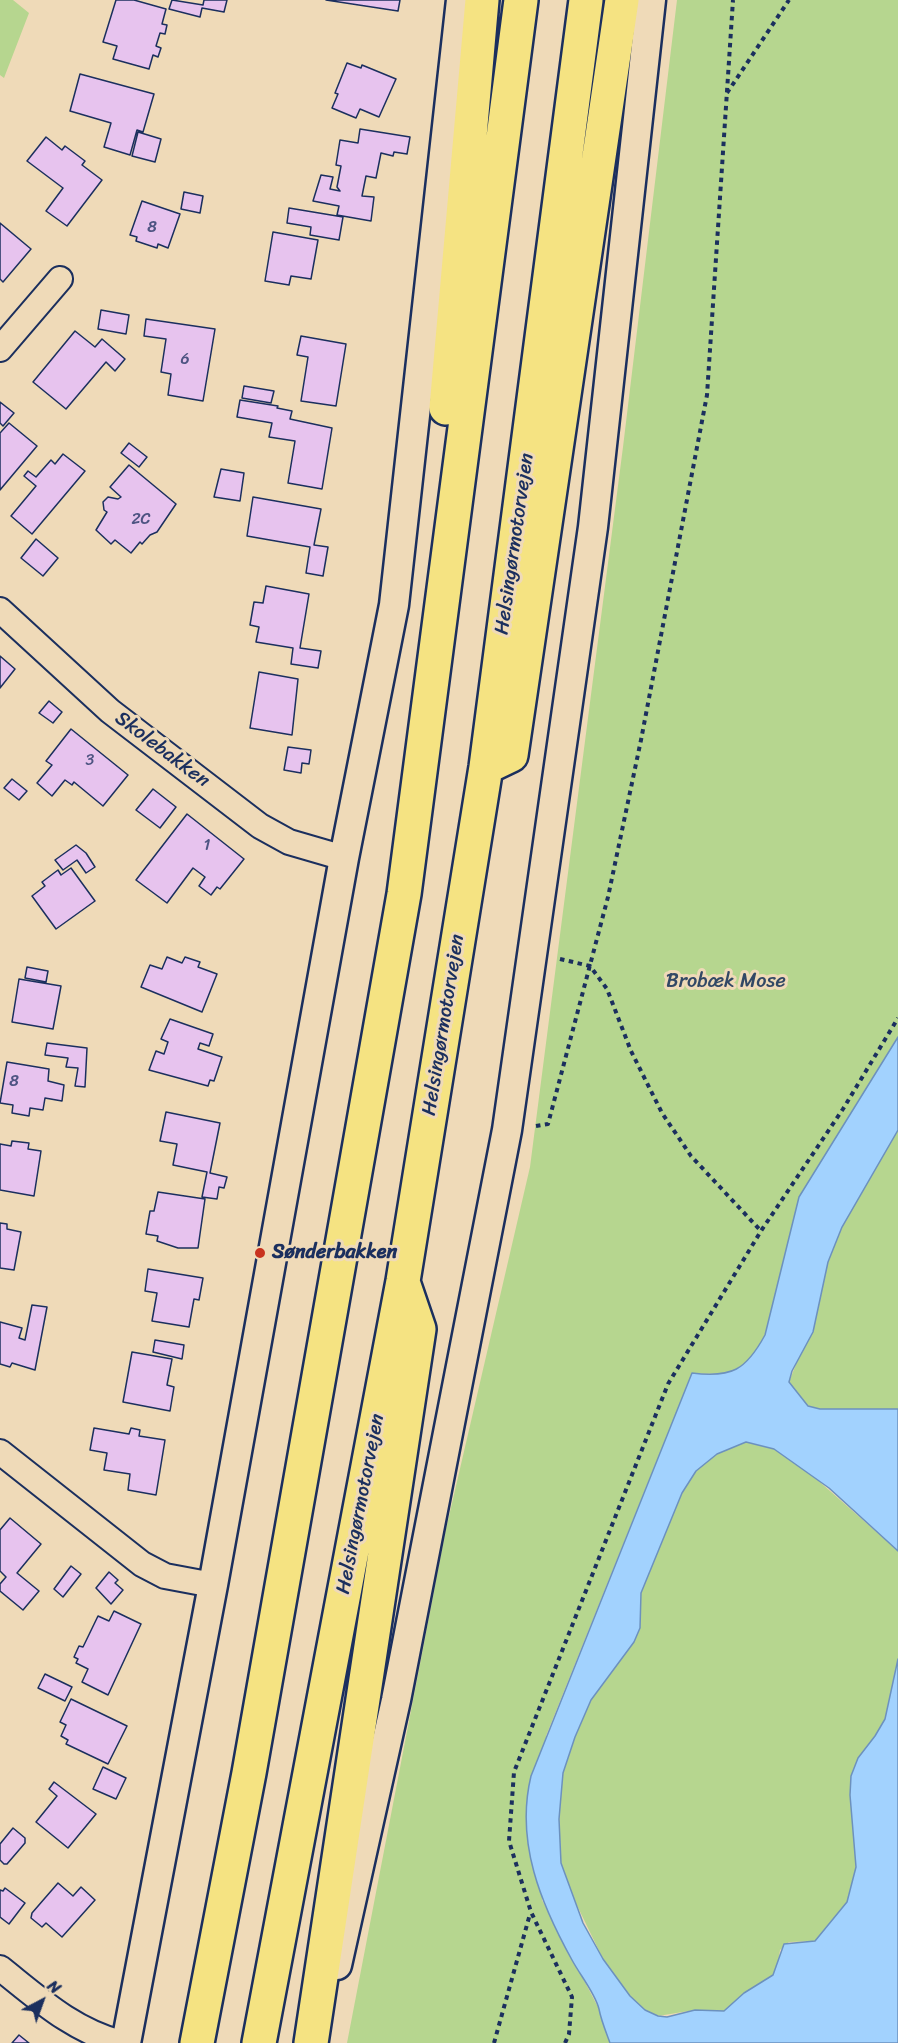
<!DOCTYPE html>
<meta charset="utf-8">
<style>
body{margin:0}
#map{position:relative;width:898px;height:2043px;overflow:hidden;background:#efdab8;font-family:Sriracha,sans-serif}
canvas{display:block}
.north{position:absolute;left:12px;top:1971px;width:60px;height:60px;-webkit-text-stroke:4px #efdab8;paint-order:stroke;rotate:41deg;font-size:16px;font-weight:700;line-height:24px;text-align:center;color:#1b2f5e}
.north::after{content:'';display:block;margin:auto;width:21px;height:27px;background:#1b2f5e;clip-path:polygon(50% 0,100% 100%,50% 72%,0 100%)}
</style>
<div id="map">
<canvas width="898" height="2043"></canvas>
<div class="north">N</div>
</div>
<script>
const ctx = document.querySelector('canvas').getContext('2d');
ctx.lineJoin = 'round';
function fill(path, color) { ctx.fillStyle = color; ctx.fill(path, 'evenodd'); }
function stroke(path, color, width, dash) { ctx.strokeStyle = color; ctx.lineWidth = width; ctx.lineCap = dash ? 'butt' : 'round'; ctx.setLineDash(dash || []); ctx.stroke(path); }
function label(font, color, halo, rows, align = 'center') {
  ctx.font = font + ' Sriracha,sans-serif'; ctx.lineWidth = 6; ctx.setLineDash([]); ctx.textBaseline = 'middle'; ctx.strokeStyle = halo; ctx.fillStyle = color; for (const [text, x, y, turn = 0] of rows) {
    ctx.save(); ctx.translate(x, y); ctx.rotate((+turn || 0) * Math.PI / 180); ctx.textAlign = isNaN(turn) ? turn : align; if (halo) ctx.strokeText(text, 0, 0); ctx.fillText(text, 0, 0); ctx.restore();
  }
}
fill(new Path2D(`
 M 0,0 L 13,0 L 29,13 L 4,78 L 0,75 Z
 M 677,0 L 898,0 L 898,1037 L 799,1197 L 765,1335 C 745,1372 733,1376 692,1373 L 546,1736 L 542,1900 L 599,2009 L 610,2043 L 347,2043 L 446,1529 L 530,1167 L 623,447 Z
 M 898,1130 L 898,1409 L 820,1409 L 808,1406 L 789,1382 L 818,1309 L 828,1262 L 842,1227 Z
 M 746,1442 L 774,1449 L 805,1469 L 898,1551 L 898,1659 L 885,1719 L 875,1736 L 858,1758 L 850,1795 L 856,1867 L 847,1902 L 815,1941 L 789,1942 L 780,1950 L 777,1969 L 773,1975 L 744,1993 L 724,2011 L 695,2010 L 658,2016 L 645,2010 L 630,1996 L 603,1959 L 571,1893 L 561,1863 L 559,1819 L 563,1773 L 575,1737 L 591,1700 L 634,1642 L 640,1628 L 641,1593 L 682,1493 L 696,1471 L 717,1454 Z`), '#b6d68f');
const water = new Path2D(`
 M 898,1037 L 898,1130 L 842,1227 L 828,1262 L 813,1332 L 792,1371 L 789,1382 L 808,1406 L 820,1409 L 898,1409 L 898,1551 L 829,1488 L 774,1449 L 746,1442 L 717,1454 L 696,1471 L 682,1493 L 641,1593 L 640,1628 L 634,1642 L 591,1700 L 575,1737 L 563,1773 L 559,1819 L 561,1863 L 583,1923 L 603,1959 L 630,1996 L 645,2010 L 658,2016 L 667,2017 L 695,2010 L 724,2011 L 744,1993 L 773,1975 L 784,1944 L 815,1941 L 847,1902 L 856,1867 L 850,1795 L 851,1776 L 858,1758 L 875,1736 L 885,1719 L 898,1659 L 898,2043 L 610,2043 C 606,2032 601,2020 599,2009 C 595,1993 580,1975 572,1960 C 541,1904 515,1842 531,1776 L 692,1373 C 732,1378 746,1370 765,1335 L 799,1197 Z`);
fill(water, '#a2d2fe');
stroke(water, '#6c91be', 1.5);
const building = new Path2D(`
 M 116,0 L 134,0 L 166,9 L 162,24 L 167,25 L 165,34 L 160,33 L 156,46 L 161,48 L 158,57 L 153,55 L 149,69 L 113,59 L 117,46 L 103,42 Z
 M 172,0 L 203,5 L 204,0 L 227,0 L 224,12 L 202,8 L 200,17 L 169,9 Z
 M 326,0 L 400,0 L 398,11 Z
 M 347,63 L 361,68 L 362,65 L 396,79 L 379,117 L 360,109 L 356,118 L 332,108 L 338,94 L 335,93 Z
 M 80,74 L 154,94 L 143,132 L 137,130 L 130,155 L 104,147 L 111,123 L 70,111 Z
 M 360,129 L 410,137 L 407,154 L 394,152 L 393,156 L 381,153 L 376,178 L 366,176 L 362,196 L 374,197 L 371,221 L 337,215 L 339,206 L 313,201 L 321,175 L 333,177 L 330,189 L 340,191 L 337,187 L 341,166 L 336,165 L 340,140 L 358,143 Z
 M 138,132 L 161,139 L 155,162 L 132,156 Z
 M 46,137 L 62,150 L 65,146 L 85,161 L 82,165 L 102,180 L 67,226 L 46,211 L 63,188 L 27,161 Z
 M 184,192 L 203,196 L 200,213 L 181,209 Z
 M 142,201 L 180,214 L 168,248 L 158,244 L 157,248 L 136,241 L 137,237 L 130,235 Z
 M 289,208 L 343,217 L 339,240 L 310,235 L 311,227 L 287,223 Z
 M 0,223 L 31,249 L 3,282 L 0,279 Z
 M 273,232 L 318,240 L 311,279 L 291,276 L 289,285 L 265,281 Z
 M 101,310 L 129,315 L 126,334 L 98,329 Z
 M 146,319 L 215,329 L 203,401 L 168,395 L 171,374 L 161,372 L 166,339 L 144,336 Z
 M 75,331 L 95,347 L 102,339 L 125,359 L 115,371 L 106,362 L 66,409 L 33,382 Z
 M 301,336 L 346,344 L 336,406 L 301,401 L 308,357 L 297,355 Z
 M 244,386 L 274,391 L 271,403 L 242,398 Z
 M 240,400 L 278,406 L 277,408 L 292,411 L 290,419 L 332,428 L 322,489 L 288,483 L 295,441 L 269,437 L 272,423 L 237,417 Z
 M 0,402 L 14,413 L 3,426 L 0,423 Z
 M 9,423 L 37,446 L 0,490 L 0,433 Z
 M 129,443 L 147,457 L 139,467 L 121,453 Z
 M 63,454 L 85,471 L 32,534 L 11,516 L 36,486 L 24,476 L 28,471 L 36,477 L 51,460 L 55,464 Z
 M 129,465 L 176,504 L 157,532 L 150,535 L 142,544 L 140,542 L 131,553 L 115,540 L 111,544 L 96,530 L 107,512 L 104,510 L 103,502 L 108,497 L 118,499 L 121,497 L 110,487 Z
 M 221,469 L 244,473 L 240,501 L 214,497 Z
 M 253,497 L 321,509 L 314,545 L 328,547 L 323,576 L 306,573 L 310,547 L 247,536 Z
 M 36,539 L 58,558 L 43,576 L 21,558 Z
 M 266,586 L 309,594 L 300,648 L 321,651 L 318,668 L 291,664 L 293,648 L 256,642 L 259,627 L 250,625 L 254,602 L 263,603 Z
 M 0,656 L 15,669 L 0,688 Z
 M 259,672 L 298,679 L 292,735 L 250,728 Z
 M 49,701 L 62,712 L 53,723 L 39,713 Z
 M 71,729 L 128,775 L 103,806 L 74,782 L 72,785 L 65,780 L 52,796 L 37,783 L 52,765 L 46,761 Z
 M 288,747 L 311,750 L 309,764 L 302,763 L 301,773 L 284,770 Z
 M 12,779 L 27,791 L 19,800 L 4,788 Z
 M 153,789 L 176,807 L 160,828 L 136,810 Z
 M 187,814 L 244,859 L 220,889 L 217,887 L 211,895 L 199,886 L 205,877 L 193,868 L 167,903 L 136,880 Z
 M 76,845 L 86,853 L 95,867 L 86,873 L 77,860 L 63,870 L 55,860 Z
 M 71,868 L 95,901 L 56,929 L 32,896 L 45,886 L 42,882 L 58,870 L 61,875 Z
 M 167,957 L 182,963 L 185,957 L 200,962 L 198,967 L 217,974 L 202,1012 L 141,987 L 150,965 L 162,969 Z
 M 27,967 L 48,971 L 46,982 L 25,978 Z
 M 19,979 L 61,986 L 53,1029 L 12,1022 Z
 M 170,1019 L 213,1034 L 209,1046 L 200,1043 L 198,1049 L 222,1057 L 214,1081 L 210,1080 L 208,1086 L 149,1070 L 156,1051 L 164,1054 L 168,1042 L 161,1039 Z
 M 47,1043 L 87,1048 L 85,1087 L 75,1086 L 78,1068 L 66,1067 L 68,1058 L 45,1055 Z
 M 7,1062 L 49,1069 L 48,1081 L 64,1085 L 62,1101 L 45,1098 L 43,1110 L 30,1108 L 29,1116 L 12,1113 L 13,1105 L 0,1103 Z
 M 166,1112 L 220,1123 L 210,1173 L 227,1177 L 224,1188 L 219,1187 L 217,1199 L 202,1197 L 207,1172 L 173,1165 L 177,1144 L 160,1141 Z
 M 12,1141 L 29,1143 L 28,1149 L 41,1151 L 34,1196 L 0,1190 L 0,1144 L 11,1146 Z
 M 158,1192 L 205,1199 L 198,1248 L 178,1248 L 157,1241 L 158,1236 L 146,1234 L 150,1211 L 154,1211 Z
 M 0,1223 L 7,1224 L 7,1229 L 21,1232 L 14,1270 L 0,1268 Z
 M 148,1269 L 203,1278 L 199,1300 L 194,1299 L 189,1327 L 152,1321 L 157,1293 L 145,1291 Z
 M 32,1305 L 47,1307 L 35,1370 L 12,1363 L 10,1367 L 0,1364 L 0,1322 L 22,1328 L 19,1338 L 25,1340 Z
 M 155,1340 L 184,1345 L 182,1359 L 153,1352 Z
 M 132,1352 L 172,1359 L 167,1385 L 174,1387 L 170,1411 L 123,1402 Z
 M 94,1428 L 129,1434 L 131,1428 L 140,1430 L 139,1436 L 165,1440 L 156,1495 L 128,1490 L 130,1474 L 104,1470 L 107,1453 L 90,1450 Z
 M 10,1518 L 41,1544 L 17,1573 L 39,1591 L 23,1610 L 0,1591 L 0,1584 L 6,1577 L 0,1571 L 0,1530 Z
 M 71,1566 L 81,1574 L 63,1597 L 54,1589 Z
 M 109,1572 L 118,1580 L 115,1583 L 123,1590 L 111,1604 L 96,1588 Z
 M 114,1611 L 141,1624 L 108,1695 L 82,1682 L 88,1669 L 76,1663 L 78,1659 L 74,1657 L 79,1646 L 83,1647 L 98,1616 L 109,1621 Z
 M 45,1674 L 72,1687 L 65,1701 L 38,1688 Z
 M 71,1699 L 127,1726 L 108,1764 L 66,1744 L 68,1740 L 61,1736 L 66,1725 L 60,1722 Z
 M 103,1767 L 126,1778 L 116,1799 L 93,1789 Z
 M 54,1782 L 96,1814 L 68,1848 L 36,1822 L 57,1796 L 49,1789 Z
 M 13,1828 L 25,1838 L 25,1843 L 7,1864 L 4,1864 L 0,1860 L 0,1844 Z
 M 58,1883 L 73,1896 L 81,1887 L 95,1900 L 62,1937 L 46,1923 L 42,1927 L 31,1918 L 32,1913 Z
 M 5,1888 L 25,1903 L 9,1924 L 0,1917 L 0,1890 L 3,1891 Z
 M 19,2035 L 29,2043 L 12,2043 Z`);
fill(building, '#e7c3ee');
stroke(building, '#1b2f5e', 1.5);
const minor = new Path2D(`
 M 0,349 L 60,279
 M 0,610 L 110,711 L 260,826 L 289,842 L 344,858
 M 0,1452 L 142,1564 L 165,1576 L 213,1585
 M 0,1968 C 39,1999 72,2030 121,2043`);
const tertiary = new Path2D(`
 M 337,1965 L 396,1700 L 507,1130 L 593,527 L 651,0
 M 126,2043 L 213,1585 L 344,858 L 394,605 L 461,0`);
const motorway = new Path2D(`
 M 446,408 L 482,0
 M 486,767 L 511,755 L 622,0
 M 197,2043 L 249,1773 L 404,894 L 521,0
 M 259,2043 L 403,1281 L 486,767 L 586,0
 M 311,2043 L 419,1329 L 403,1282`);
stroke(minor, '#1b2f5e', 28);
stroke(tertiary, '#1b2f5e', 33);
stroke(motorway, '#1b2f5e', 38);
stroke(new Path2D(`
 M 727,93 L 789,0
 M 560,959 L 590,966 L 607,989 L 631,1051 L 662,1113 L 691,1156 L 761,1231
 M 536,1126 L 548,1124 L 608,897 L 641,740 L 707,395 L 733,0
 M 494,2043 L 530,1914
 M 565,2043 L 569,2034 L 572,1997 L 531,1912 L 509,1841 L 514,1772 L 668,1384 L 761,1231 L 843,1109 L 898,1018`), '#1b2f5e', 4, [4.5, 4.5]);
stroke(minor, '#efdab8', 24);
stroke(tertiary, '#efdab8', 28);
stroke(motorway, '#f5e382', 33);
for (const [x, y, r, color] of [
 [260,1253,6,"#c8321e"]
]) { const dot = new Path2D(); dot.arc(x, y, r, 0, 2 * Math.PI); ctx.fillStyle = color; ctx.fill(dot); stroke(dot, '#efdab8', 2); }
label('16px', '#4e5482', null, [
 ["8",152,228],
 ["6",185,360],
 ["2C",141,520],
 ["3",90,761],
 ["1",207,846],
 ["8",14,1082]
]);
label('20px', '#1b2f5e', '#efdab8', [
 ["Helsingørmotorvejen",515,544,-82],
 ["Skolebakken",162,750,37],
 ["Helsingørmotorvejen",444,1025,-81],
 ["Helsingørmotorvejen",361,1504,-79]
]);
label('20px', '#324865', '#efdab8', [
 ["Brobæk Mose",726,982]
]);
label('bold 20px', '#1b2f5e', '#efdab8', [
 ["Sønderbakken",272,1253]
], 'left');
</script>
